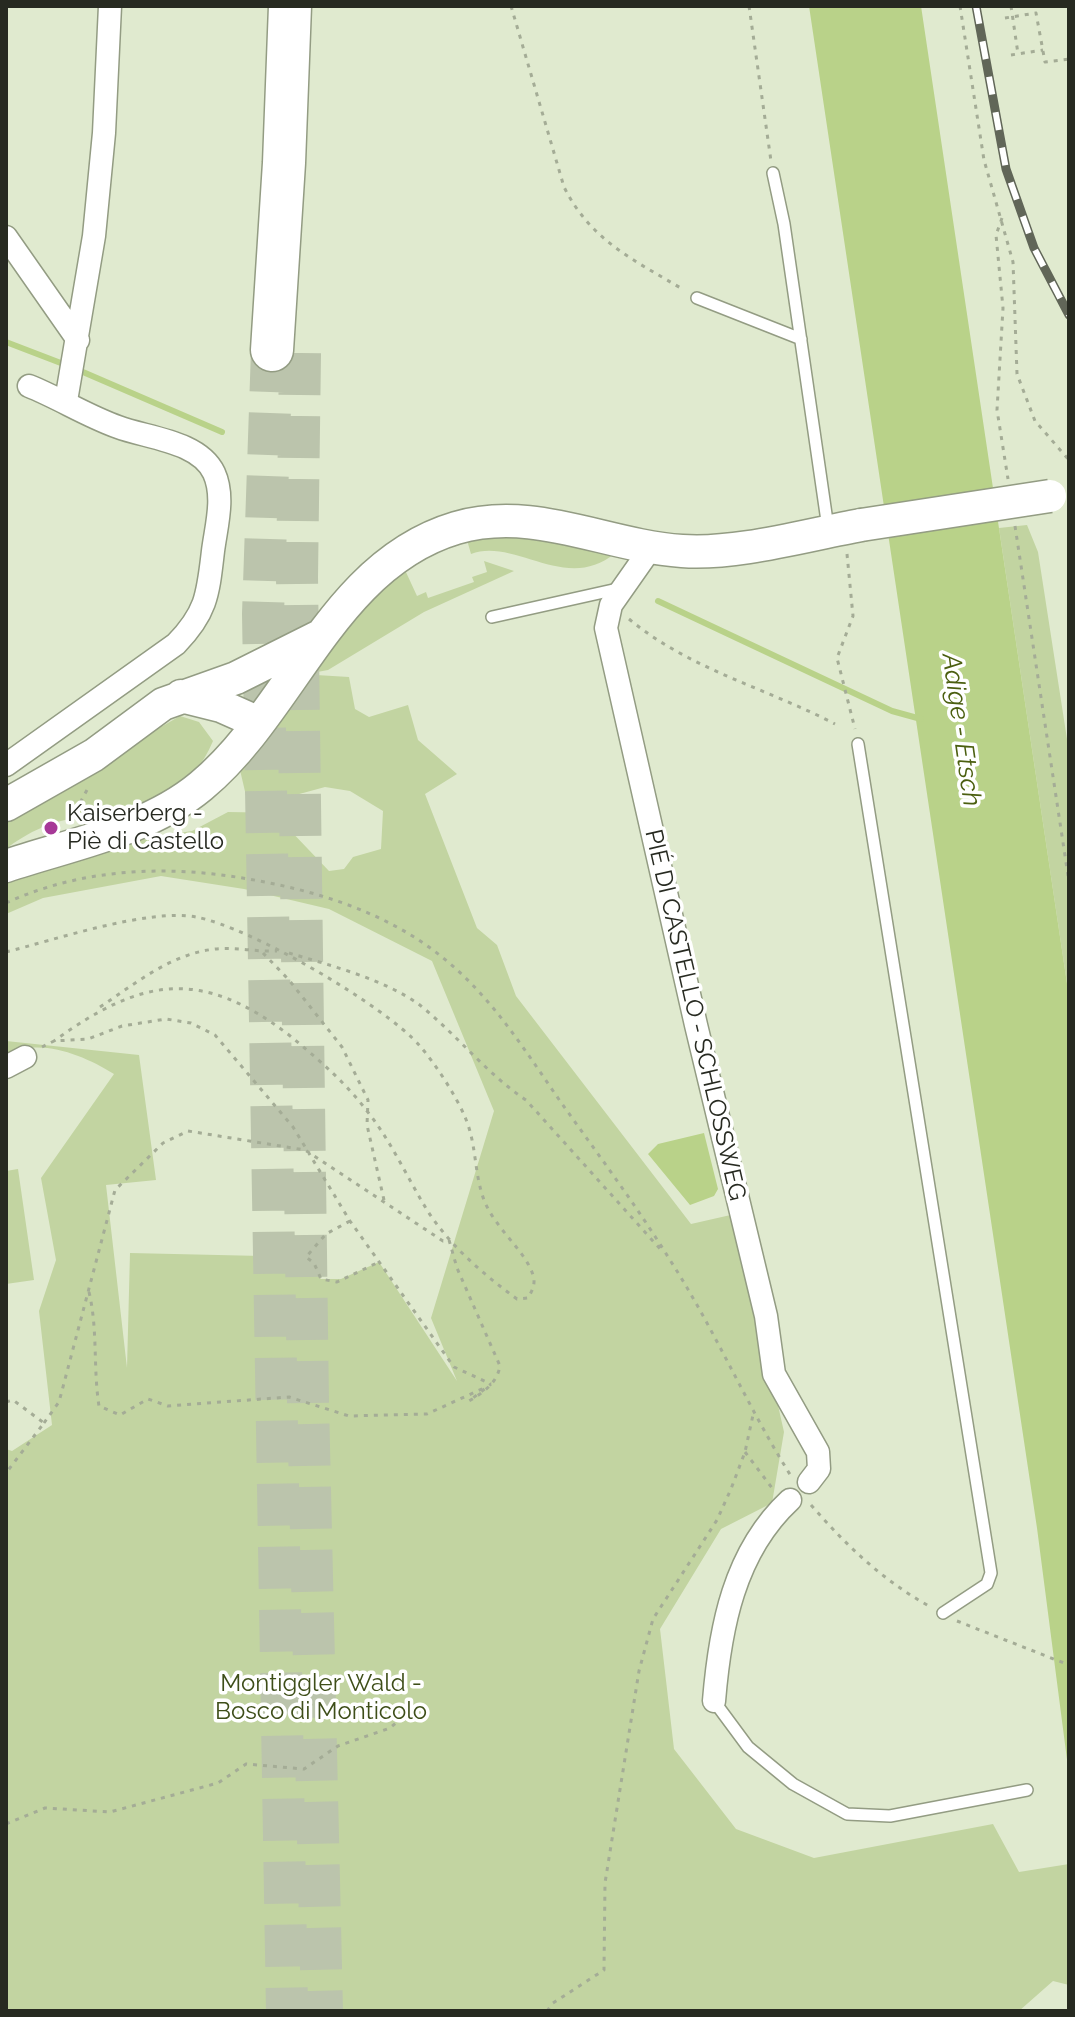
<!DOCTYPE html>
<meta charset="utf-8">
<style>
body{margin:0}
#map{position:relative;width:1075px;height:2017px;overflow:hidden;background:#e0eacf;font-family:Raleway,sans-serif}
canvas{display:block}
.frame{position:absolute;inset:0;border:8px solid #272a21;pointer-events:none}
</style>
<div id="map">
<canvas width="1075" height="2017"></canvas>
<div class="frame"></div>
</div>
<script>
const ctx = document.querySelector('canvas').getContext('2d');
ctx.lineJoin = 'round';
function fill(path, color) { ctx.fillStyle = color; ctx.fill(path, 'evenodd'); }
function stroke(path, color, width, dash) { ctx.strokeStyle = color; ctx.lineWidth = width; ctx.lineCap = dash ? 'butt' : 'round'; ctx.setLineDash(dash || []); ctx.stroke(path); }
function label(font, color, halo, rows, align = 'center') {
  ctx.font = font + ' Raleway,sans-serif'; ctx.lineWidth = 7; ctx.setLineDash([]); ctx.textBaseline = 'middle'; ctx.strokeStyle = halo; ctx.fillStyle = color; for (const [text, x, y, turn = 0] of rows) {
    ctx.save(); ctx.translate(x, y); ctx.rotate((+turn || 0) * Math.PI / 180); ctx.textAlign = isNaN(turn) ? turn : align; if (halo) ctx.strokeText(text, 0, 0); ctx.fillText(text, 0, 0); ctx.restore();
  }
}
fill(new Path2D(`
 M 1027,525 L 1038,552 L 1069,752 L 1069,997 L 999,528 Z
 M 522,534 L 615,553 C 567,594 514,537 471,554 L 467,540 Z
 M 484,561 L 514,571 L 424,612 L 328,670 L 312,673 L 377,594 L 405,570 L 417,596 L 426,592 L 428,598 L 474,582 L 472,577 L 487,572 Z
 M 316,675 L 349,677 L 355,709 L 369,717 L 408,705 L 418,740 L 457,774 L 425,794 L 477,928 L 497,945 L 516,996 L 691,1224 L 735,1214 L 784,1432 L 772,1503 L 721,1529 L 660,1629 L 674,1749 L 736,1829 L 814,1858 L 993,1824 L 1019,1872 L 1069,1864 L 1069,1985 L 1053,1981 L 1019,2011 L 6,2011 L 6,1449 L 12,1451 L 52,1425 L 39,1311 L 56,1260 L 41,1178 L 114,1074 C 83,1055 40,1037 6,1055 L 6,1041 L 139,1055 L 156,1180 L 106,1185 L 127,1368 L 130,1253 L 306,1257 L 321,1279 L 341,1279 L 379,1262 L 457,1381 L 431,1318 L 494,1111 L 432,961 L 329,909 L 244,889 L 161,876 L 43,898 L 6,914 L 6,876 L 90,847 L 192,831 L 228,812 L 287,813 L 286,826 L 329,871 L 344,869 L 353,857 L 381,849 L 383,811 L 350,791 L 325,787 L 281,799 L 247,800 L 240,770 Z
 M 180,716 L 199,722 L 213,741 C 192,792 153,803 104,821 C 73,810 31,829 6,849 L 6,816 Z
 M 18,1169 L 34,1280 L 6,1284 L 6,1171 Z`), '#c2d4a1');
fill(new Path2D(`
 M 809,6 L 921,6 L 1069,997 L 1069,1775 L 1037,1528 Z
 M 704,1133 L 718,1189 L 714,1196 L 690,1205 L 648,1154 L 658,1144 Z`), '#b9d289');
stroke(new Path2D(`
 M 6,342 L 66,365
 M 76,369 L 222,432
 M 658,601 L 892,711 L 921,719`), '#b9d289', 6);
stroke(new Path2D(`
 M 272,350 L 263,614 L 287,2011
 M 300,353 L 297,577 L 308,1403 L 322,2011`), '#bbc4ac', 42, [42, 21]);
const lane = new Path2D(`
 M 773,173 L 784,224 L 828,528
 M 697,298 L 801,339
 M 492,617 L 622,588
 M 858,744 L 991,1573 L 987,1584 L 943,1613
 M 714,1701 L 748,1747 L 793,1784 L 847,1814 L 890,1816 L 1027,1790`);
const street = new Path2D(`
 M 6,237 L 78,340
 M 66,401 L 94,236 L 104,133 L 110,6
 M 651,548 L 611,605 L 606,628 L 696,1025 L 766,1316 L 774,1374 L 818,1452 L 819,1469 L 809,1482
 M 6,765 L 176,644 C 207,612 208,594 213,551 C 216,527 225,497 214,473 C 199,441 147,438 118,427 C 87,416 59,398 29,386
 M 6,1067 L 25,1057
 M 714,1701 C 720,1628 734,1552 790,1500`);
const secondary = new Path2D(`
 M 181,696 L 221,706 L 257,722
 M 6,805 L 94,755 L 163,704 L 236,678 L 318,637
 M 6,866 C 71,844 147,831 201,786 C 293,710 332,565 456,528 C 534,505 605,546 682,551 C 737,555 806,535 861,525`);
const highway = new Path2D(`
 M 272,350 L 284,163 L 290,6`);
stroke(lane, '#939c83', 14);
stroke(street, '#939c83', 25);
stroke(secondary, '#939c83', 35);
stroke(highway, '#939c83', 45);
stroke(new Path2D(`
 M 511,6 L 564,187 C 591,241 634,260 684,290
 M 749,6 L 771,161
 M 960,6 L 984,160 L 1013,262 L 1017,374 L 1035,421 L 1069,460
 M 1011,6 L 1018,54
 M 1005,18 L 1036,13 L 1045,62 L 1069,59
 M 1011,55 L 1043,50
 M 1002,218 L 996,235 L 1003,308 L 997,410 L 1008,479
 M 1015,526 L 1069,882
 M 847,554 L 853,616 L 837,658 L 855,729
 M 629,619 C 689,669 766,688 835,724
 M 71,820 L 88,788
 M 6,903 C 78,870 158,865 236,877 C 308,888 384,910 442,957 C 492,997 524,1049 560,1101 C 597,1153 636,1205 670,1260 C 715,1330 747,1406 791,1476
 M 6,952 C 54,940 149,908 196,917 C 250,927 384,1005 420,1046 C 436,1065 455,1094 465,1117 C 476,1142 474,1168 482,1194 C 491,1226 525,1249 533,1275 C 536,1284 532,1291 528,1298 L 517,1299 C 483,1274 450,1246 427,1210 C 407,1177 391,1141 367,1111 C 345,1082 317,1058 289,1035 C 200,967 141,978 54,1041
 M 263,953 L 289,980 L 342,1047 L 368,1100 L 367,1125 L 384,1200
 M 289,953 C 329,965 387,980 421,1006 C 458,1036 487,1074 526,1100 L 662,1251
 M 100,1007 C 136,983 171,954 215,949 C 235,947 257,952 277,951
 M 42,1047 L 54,1041 L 88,1039 L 122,1026 L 166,1019 L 191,1023 L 215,1035 L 293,1127 L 350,1221 L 454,1367 L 491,1384
 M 350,1221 L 326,1234 L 306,1257 L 314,1263 L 321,1279 L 337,1282 L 379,1262
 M 89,1292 C 98,1330 93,1368 99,1406 L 120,1415 L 148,1399 L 168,1406 L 289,1397 L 349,1416 L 427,1414 L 484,1388
 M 6,1402 L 13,1400 L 44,1423 L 6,1473
 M 44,1423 L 59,1402 L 115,1190 L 163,1143 L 188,1131 L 305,1150 L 443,1241 L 449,1240 L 457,1268 L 500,1366 C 497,1383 484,1392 469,1401 L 491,1384
 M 745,1452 L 772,1488
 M 811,1505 C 846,1545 882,1580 929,1606
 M 957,1621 L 1069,1665
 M 6,1824 L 45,1808 L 110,1812 L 218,1783 L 246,1764 L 304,1769 L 338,1746 L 390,1728 L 417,1705
 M 547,2011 L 553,2003 L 604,1970 L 605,1883 L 639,1671 L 653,1619 L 717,1520 L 731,1489 L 745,1452 L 753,1415`), '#a4ac96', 3, [4, 6]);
stroke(lane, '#fff', 11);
stroke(street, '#fff', 22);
stroke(secondary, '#fff', 32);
stroke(highway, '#fff', 42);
const rail = new Path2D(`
 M 976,6 L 1006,169 L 1034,248 L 1069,315`);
stroke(rail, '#616658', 9);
stroke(rail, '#fff', 6, [18]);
const secondaryBridge = new Path2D(`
 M 861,525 L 1050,496`);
stroke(secondaryBridge, '#939c83', 35, []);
stroke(secondaryBridge, '#fff', 32);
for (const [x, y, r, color] of [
 [51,828,8,"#a63897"]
]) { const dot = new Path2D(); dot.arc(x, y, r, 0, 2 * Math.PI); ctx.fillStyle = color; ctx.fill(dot); stroke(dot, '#fff', 3); }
label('24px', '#272a21', '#fff', [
 ["Kaiserberg -",67,814],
 ["Piè di Castello",67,842]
], 'left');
label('24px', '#272a21', '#fff', [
 ["PIÉ DI CASTELLO - SCHLOSSWEG",695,1015,77]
]);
label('24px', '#3e4e19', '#fff', [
 ["Montiggler Wald -",321,1684],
 ["Bosco di Monticolo",321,1712]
]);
label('italic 26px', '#4b5f10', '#fff', [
 ["Adige - Etsch",961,730,82]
]);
</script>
